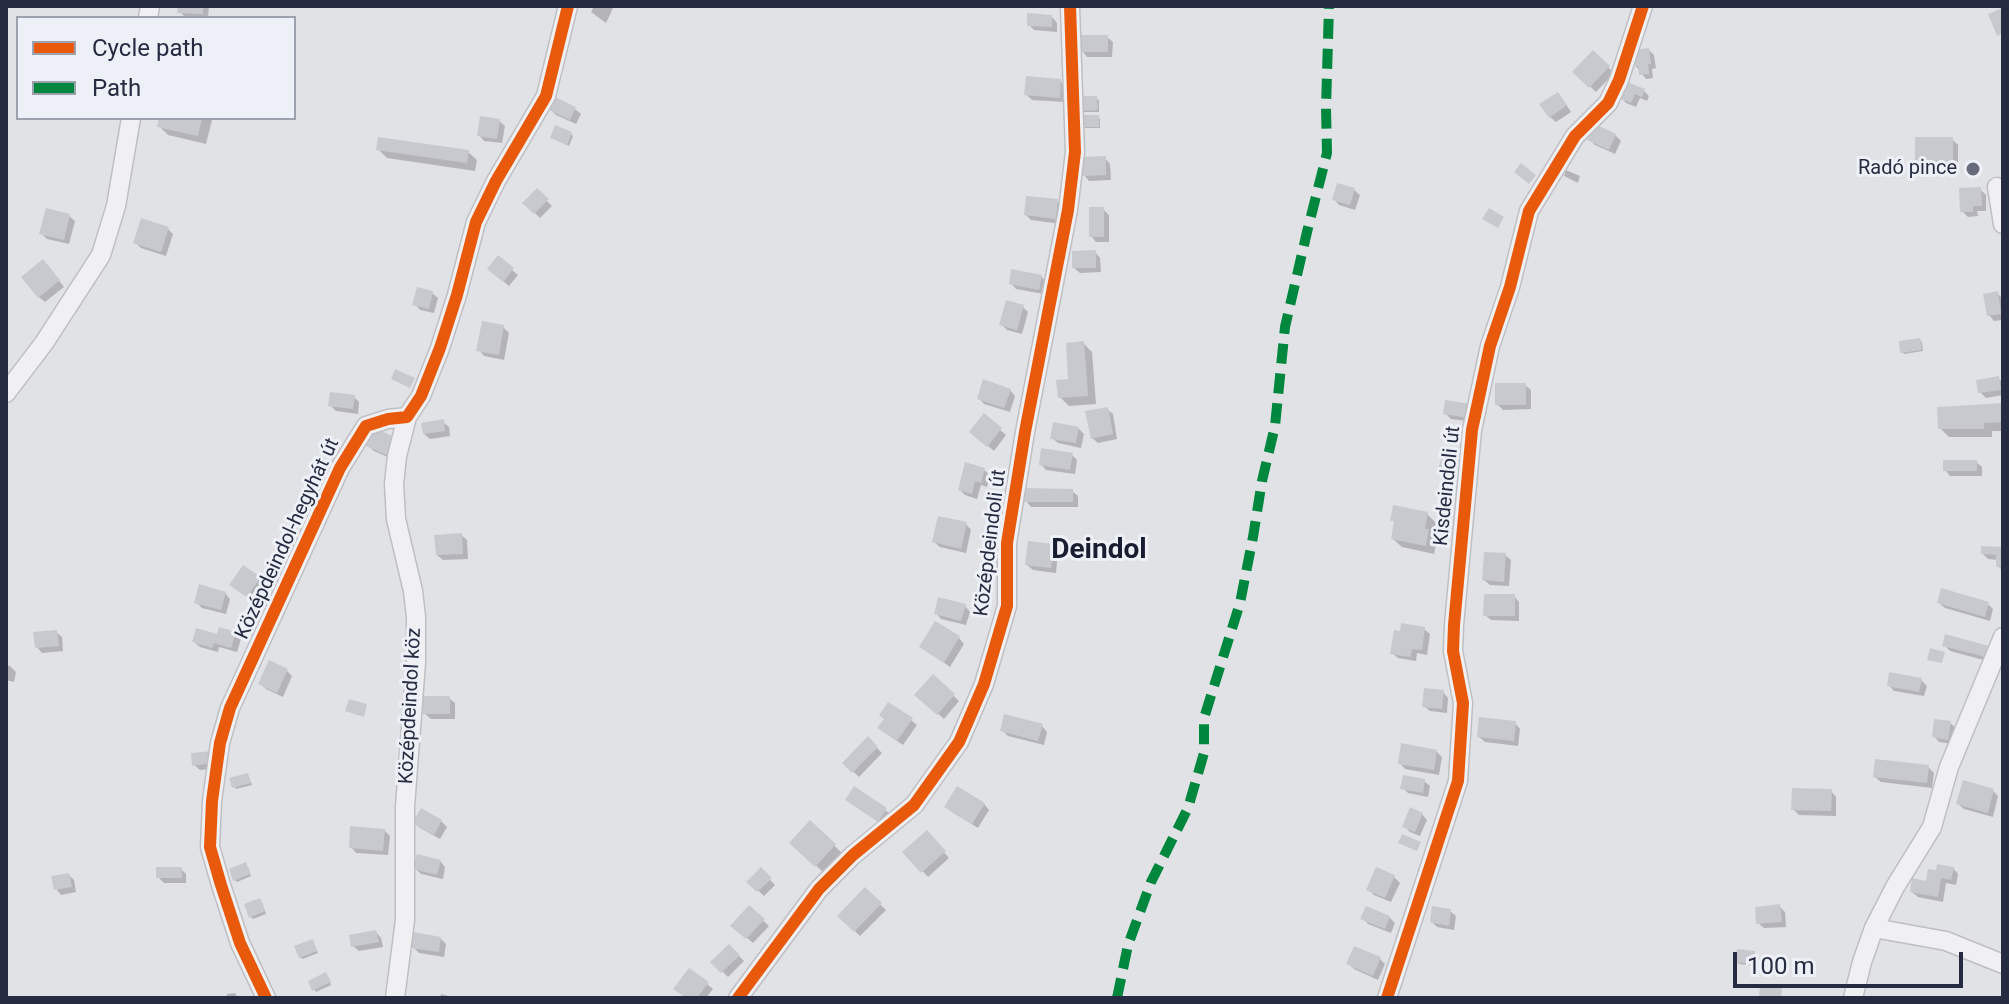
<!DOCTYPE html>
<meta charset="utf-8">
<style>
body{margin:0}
#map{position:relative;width:2009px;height:1004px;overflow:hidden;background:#e1e2e6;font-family:Roboto,sans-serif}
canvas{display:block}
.frame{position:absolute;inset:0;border:8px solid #252b41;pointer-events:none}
.legend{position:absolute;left:16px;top:16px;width:280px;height:104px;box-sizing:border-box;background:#edf0f6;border:2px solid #9da1ae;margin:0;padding:10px 14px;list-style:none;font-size:24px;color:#252b41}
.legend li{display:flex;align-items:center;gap:16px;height:40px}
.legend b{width:40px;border:2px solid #9da1ae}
.scale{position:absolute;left:1733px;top:952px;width:230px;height:36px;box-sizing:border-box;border:4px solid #252b41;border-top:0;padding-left:10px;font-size:24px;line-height:28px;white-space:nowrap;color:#252b41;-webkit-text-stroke:6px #edf0f6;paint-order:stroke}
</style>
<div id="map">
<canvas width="2009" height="1004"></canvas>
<div class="frame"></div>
<ul class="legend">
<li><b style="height:10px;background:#e8590c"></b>Cycle path</li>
<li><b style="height:10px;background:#00873e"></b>Path</li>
</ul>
<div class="scale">100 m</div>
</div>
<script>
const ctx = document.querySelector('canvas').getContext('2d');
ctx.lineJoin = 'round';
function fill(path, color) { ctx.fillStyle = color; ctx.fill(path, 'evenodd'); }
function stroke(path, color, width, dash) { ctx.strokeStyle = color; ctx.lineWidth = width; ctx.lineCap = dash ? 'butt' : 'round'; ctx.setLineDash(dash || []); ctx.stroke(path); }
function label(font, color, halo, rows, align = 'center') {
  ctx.font = font + ' Roboto,sans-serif'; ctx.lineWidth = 6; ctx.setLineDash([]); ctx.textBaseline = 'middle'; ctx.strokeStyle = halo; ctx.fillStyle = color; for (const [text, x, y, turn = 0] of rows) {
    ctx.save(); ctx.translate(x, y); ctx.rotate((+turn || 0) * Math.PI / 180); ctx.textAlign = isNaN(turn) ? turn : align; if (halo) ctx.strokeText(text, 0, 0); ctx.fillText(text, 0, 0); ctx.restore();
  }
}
fill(new Path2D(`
 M 180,6 L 209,6 L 208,18 L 185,17 L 180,12 Z
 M 594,6 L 614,6 L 606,23 L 591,12 Z
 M 1052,17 L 1057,23 L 1057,32 L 1034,30 L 1029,25 Z
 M 1107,37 L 1113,42 L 1112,57 L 1087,57 L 1082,51 Z
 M 1649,50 L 1654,55 L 1656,68 L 1652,69 L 1653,78 L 1646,79 L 1635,65 Z
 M 1593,53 L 1614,73 L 1596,92 L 1575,72 Z
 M 1060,81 L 1066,86 L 1065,102 L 1032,100 L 1026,94 Z
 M 1644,91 L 1649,96 L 1647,101 L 1640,98 L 1636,107 L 1626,103 L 1621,97 Z
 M 1096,98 L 1099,100 L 1099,112 L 1084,112 L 1081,110 Z
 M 556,99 L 575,109 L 581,114 L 576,124 L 556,115 L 551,110 Z
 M 1563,100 L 1571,112 L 1556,122 L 1550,117 Z
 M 1098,117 L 1100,119 L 1100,128 L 1085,128 L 1083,126 Z
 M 161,118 L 210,118 L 212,120 L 206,144 L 168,135 L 159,126 Z
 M 499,121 L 505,126 L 502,143 L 484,141 L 479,135 Z
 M 571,134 L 573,136 L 569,146 L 552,138 Z
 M 1615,135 L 1621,141 L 1615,154 L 1595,145 L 1590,140 Z
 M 1952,139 L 1958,145 L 1958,165 L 1923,165 L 1917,160 Z
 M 378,149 L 468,152 L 477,160 L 475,171 L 387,158 Z
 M 1105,158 L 1110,164 L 1111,180 L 1089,181 L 1084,175 Z
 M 1566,170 L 1580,176 L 1578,183 L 1564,176 Z
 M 1980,189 L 1986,195 L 1986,211 L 1977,211 L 1978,216 L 1968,217 L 1962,211 Z
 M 1354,190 L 1360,195 L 1355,210 L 1339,205 L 1334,199 Z
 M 537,191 L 552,206 L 540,218 L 525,203 Z
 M 1057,201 L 1063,207 L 1061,224 L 1031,220 L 1026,215 Z
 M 1103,209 L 1109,215 L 1109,242 L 1096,242 L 1091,236 Z
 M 69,216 L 75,221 L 69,244 L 47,239 L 41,233 Z
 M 168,229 L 173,234 L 166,256 L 141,248 L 135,242 Z
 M 1095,252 L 1100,258 L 1101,272 L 1080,273 L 1074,268 Z
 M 498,258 L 518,275 L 509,286 L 495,274 Z
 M 49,267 L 64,287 L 45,302 L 39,297 Z
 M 1041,276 L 1046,282 L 1044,294 L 1016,289 L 1011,283 Z
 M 432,293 L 438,298 L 434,313 L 420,310 L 415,304 Z
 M 1997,293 L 2003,299 L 2003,320 L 1994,321 L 1989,315 Z
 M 1023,307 L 1028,312 L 1022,334 L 1007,330 L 1002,325 Z
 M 503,327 L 509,333 L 504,360 L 484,356 L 479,350 Z
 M 1920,340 L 1922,342 L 1923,351 L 1904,354 L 1902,352 Z
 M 1083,343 L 1092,352 L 1096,404 L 1069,406 L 1060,397 L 1070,381 Z
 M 1998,378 L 2003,383 L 2003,395 L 1986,398 L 1980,392 Z
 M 1525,385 L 1531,390 L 1531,409 L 1503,410 L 1497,404 Z
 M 1010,390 L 1015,396 L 1010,412 L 984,404 L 979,398 Z
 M 354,397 L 359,402 L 358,414 L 336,411 L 330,405 Z
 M 2003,405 L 2003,431 L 1992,431 L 1992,437 L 1949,437 L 1940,428 Z
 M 1107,409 L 1113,414 L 1117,439 L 1098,443 L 1092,438 Z
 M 1476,412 L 1474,422 L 1451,419 L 1445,413 Z
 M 984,416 L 1006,435 L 994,451 L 977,437 Z
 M 443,422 L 449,427 L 450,436 L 430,439 L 424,434 Z
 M 1078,428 L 1084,434 L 1081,448 L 1058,443 L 1052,438 Z
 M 393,439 L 392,459 L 374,451 L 368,446 Z
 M 1072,455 L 1077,460 L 1075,474 L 1046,470 L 1041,464 Z
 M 1454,462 L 1456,464 L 1452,479 L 1439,473 Z
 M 1976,462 L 1982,467 L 1982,476 L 1950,476 L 1945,470 Z
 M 984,470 L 990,475 L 987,487 L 981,485 L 977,499 L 965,495 L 960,490 Z
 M 1072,491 L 1078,496 L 1078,507 L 1031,507 L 1026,501 Z
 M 1427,514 L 1436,523 L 1433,536 L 1437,540 L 1434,554 L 1402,547 L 1393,539 L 1396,524 L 1392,520 Z
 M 966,524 L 971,530 L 966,553 L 940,547 L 934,542 Z
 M 461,535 L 467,540 L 468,559 L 443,560 L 437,555 Z
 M 1053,546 L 1058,552 L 1056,573 L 1033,570 L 1027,565 Z
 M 2003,549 L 2003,571 L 1998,566 L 1998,560 L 1988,559 L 1983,554 Z
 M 1505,555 L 1511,560 L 1509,586 L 1490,585 L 1484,580 Z
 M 260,578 L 265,584 L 253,601 L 237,590 Z
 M 225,593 L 230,599 L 226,614 L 202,608 L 196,602 Z
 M 1514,596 L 1519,602 L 1519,621 L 1491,620 L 1485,615 Z
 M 1939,603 L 1988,604 L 1993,609 L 1990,621 L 1945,608 Z
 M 965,606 L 970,612 L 966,625 L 941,619 L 936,613 Z
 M 936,624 L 959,638 L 964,644 L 950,667 L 922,647 Z
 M 1424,629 L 1430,634 L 1427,655 L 1417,653 L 1416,661 L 1398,658 L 1392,653 Z
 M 56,632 L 62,637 L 63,651 L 42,653 L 37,647 Z
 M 235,634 L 241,639 L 237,652 L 219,647 L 218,652 L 200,647 L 194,642 Z
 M 1945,646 L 1988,647 L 1994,653 L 1991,662 L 1950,651 Z
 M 6,665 L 10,666 L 16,672 L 14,682 L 6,680 Z
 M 287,671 L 292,676 L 283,697 L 266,689 L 260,683 Z
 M 933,677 L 959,701 L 944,719 L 917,695 Z
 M 1921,680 L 1927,686 L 1924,696 L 1894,691 L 1889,685 Z
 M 1443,692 L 1448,698 L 1447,713 L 1430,711 L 1424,706 Z
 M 449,698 L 455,703 L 455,719 L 431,719 L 425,714 Z
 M 911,720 L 917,725 L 903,745 L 885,733 Z
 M 1515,723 L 1520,729 L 1518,746 L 1485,742 L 1479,737 Z
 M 1950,723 L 1956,728 L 1953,744 L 1939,742 L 1934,736 Z
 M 1042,726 L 1047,732 L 1044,745 L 1008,736 L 1002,730 Z
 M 868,739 L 882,753 L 859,777 L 844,763 Z
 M 1436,751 L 1442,757 L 1439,775 L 1405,769 L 1400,763 Z
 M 211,753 L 218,768 L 200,770 L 194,765 Z
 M 1928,767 L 1934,773 L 1932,788 L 1881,782 L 1875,777 Z
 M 248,775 L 252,785 L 236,789 L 234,786 Z
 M 1424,781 L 1430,786 L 1428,797 L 1408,793 L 1403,788 Z
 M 855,789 L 892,815 L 884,826 L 848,800 Z
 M 1831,791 L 1836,797 L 1836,816 L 1799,815 L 1793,809 Z
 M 1993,791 L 1998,796 L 1993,817 L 1964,809 L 1958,804 Z
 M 984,804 L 989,810 L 978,828 L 952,812 L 946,807 Z
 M 421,810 L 441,821 L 447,827 L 440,839 L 420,828 L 414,823 Z
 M 1422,814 L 1427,820 L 1420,836 L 1410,832 L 1404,826 Z
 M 811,823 L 843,854 L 825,874 L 792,843 Z
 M 384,830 L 390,836 L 388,855 L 356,853 L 351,847 Z
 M 927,833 L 949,858 L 928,877 L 905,852 Z
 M 440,861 L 445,867 L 443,879 L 421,874 L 415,868 Z
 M 248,867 L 251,876 L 237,882 L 235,880 Z
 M 1953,868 L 1958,874 L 1956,885 L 1946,883 L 1943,902 L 1918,897 L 1912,892 Z
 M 181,869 L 186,874 L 186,883 L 164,883 L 158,877 Z
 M 1377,869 L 1394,877 L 1400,883 L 1391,902 L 1374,895 L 1368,889 Z
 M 761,870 L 775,885 L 764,896 L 749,882 Z
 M 69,875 L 74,880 L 76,892 L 61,895 L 56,889 Z
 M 865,890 L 886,910 L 860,936 L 839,916 Z
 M 262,902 L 266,914 L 253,919 L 251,917 Z
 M 1780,907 L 1785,912 L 1786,927 L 1764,928 L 1758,923 Z
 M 749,908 L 769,926 L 753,943 L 733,926 Z
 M 1450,911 L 1456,916 L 1454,930 L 1437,927 L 1432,922 Z
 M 1389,917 L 1395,923 L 1391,933 L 1368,924 L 1363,918 Z
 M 376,932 L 381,938 L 383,947 L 359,951 L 353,946 Z
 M 440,938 L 446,944 L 444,957 L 419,953 L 413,947 Z
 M 313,941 L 318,953 L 303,959 L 300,957 Z
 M 729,946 L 744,961 L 728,977 L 713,962 Z
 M 1754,953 L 1756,955 L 1755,966 L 1739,964 L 1737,962 Z
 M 1380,959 L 1385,964 L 1378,980 L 1354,969 L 1349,964 Z
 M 328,977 L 331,985 L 316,992 L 314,989 Z
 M 707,984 L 713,989 L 706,998 L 687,998 Z
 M 235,993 L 238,998 L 227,998 L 227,994 Z
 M 441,994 L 452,997 L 454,998 L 440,998 Z`), '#0003');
fill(new Path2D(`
 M 178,6 L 203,6 L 203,14 L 177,13 Z
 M 2003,8 L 2003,33 L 1997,36 L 1988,14 Z
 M 1027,13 L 1052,15 L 1052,27 L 1027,26 Z
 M 1080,35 L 1108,35 L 1108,52 L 1080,52 Z
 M 1649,48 L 1651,64 L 1648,64 L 1649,74 L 1639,75 L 1638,66 L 1633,66 L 1632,50 Z
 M 1593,50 L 1610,66 L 1589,88 L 1572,72 Z
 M 1026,76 L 1061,79 L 1060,98 L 1024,95 Z
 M 1625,81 L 1645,89 L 1642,97 L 1635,94 L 1631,103 L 1618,98 Z
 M 1558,92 L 1567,105 L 1549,118 L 1539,104 Z
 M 1079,96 L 1097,96 L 1098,110 L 1079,111 Z
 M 555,97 L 576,107 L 570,120 L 549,110 Z
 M 1081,115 L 1099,115 L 1099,127 L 1081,127 Z
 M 480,116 L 500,119 L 497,139 L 477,136 Z
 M 159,118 L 202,118 L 198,136 L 157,127 Z
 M 1595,124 L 1616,134 L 1609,150 L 1587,140 Z
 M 555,125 L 572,132 L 567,145 L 550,138 Z
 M 378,137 L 469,150 L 467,163 L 376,150 Z
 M 1915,137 L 1953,137 L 1953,161 L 1915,160 Z
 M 1106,156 L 1106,175 L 1082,176 L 1081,157 Z
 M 1521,163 L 1536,175 L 1529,184 L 1514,172 Z
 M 1337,183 L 1355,188 L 1350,205 L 1332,200 Z
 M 1981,187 L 1982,206 L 1973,206 L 1973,212 L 1960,212 L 1959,188 Z
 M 537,188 L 549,199 L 534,214 L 522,203 Z
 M 1026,196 L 1058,199 L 1056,219 L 1024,215 Z
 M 1089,207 L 1104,207 L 1104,237 L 1089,237 Z
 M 46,208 L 70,214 L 64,240 L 39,234 Z
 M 1489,208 L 1504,217 L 1498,228 L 1482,219 Z
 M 141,218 L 169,227 L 161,252 L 133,243 Z
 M 1096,250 L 1096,268 L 1072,268 L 1072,251 Z
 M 498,255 L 514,268 L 503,282 L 487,269 Z
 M 43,259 L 60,280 L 38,298 L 21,277 Z
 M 1011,269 L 1042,275 L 1039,290 L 1009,284 Z
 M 417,287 L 433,291 L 429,309 L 412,305 Z
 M 1998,291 L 2001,314 L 1987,316 L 1983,294 Z
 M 1006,300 L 1024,305 L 1017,330 L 999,325 Z
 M 482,321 L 504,325 L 499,355 L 476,351 Z
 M 1920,338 L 1922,350 L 1900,353 L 1899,341 Z
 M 1084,341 L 1088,396 L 1058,398 L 1056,380 L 1068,379 L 1066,343 Z
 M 395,369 L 415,378 L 410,388 L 391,379 Z
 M 1999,376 L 2001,390 L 1978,393 L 1976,380 Z
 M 983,379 L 1011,389 L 1004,408 L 977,399 Z
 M 1495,383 L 1526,383 L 1526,405 L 1495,405 Z
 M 330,392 L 355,395 L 353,409 L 328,406 Z
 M 1445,400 L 1471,404 L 1469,418 L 1443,414 Z
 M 2003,403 L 2003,422 L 1984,423 L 1984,429 L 1938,429 L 1937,407 Z
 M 1108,407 L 1113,434 L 1091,439 L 1085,411 Z
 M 984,413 L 1002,428 L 987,447 L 969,432 Z
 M 444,419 L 445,431 L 423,434 L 421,423 Z
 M 1053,422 L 1079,427 L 1076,443 L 1050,439 Z
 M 374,428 L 395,437 L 386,455 L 366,446 Z
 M 1041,448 L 1073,453 L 1070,470 L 1039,465 Z
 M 1442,456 L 1455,460 L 1450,478 L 1437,474 Z
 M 1943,460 L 1977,460 L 1977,471 L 1943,471 Z
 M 965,462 L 985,468 L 981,483 L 975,481 L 972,494 L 958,490 Z
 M 1024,488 L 1073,489 L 1073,502 L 1024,502 Z
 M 1393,505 L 1428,512 L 1425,529 L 1429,529 L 1426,546 L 1391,539 L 1394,521 L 1390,521 Z
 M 938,516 L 967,522 L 961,549 L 932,542 Z
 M 462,533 L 463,554 L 436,555 L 434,535 Z
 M 1028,541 L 1054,544 L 1051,568 L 1025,565 Z
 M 1981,546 L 2003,547 L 2003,567 L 1996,567 L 1996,555 L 1981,554 Z
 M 1484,552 L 1506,553 L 1504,582 L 1482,580 Z
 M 243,565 L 261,577 L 247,597 L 229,585 Z
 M 199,584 L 226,592 L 221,610 L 194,603 Z
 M 1941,588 L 1989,602 L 1985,617 L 1937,603 Z
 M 1484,594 L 1515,594 L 1515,616 L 1483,616 Z
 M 938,597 L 966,604 L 961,621 L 934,614 Z
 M 935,621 L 960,636 L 944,663 L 919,647 Z
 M 1401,623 L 1425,627 L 1422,650 L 1412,649 L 1411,657 L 1390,654 L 1394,630 L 1400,631 Z
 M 219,627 L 236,632 L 231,648 L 214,643 L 212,648 L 192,642 L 196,628 L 217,634 Z
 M 57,630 L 59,646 L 35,648 L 33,632 Z
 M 1945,634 L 1989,646 L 1986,657 L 1942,646 Z
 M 1930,648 L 1945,652 L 1942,663 L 1927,660 Z
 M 269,660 L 288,669 L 277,693 L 258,684 Z
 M 1889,672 L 1922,678 L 1919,692 L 1887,686 Z
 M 933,674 L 955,694 L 937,715 L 914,695 Z
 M 1424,688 L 1444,690 L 1442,709 L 1422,707 Z
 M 423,696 L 450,696 L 450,714 L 423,714 Z
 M 349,699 L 367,704 L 364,717 L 345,711 Z
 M 888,702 L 913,718 L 897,741 L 877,728 L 884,719 L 879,715 Z
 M 1004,714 L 1043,724 L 1038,741 L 1000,731 Z
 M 1479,717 L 1516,721 L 1514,741 L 1477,737 Z
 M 1934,719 L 1951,721 L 1948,740 L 1932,737 Z
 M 868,736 L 878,747 L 852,773 L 842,763 Z
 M 1401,743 L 1437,750 L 1434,770 L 1398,764 Z
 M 212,751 L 213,763 L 192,766 L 191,753 Z
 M 1875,759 L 1929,765 L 1927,783 L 1873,777 Z
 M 248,773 L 251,783 L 232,788 L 229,778 Z
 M 1403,775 L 1425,779 L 1423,793 L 1400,789 Z
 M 1963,780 L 1994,789 L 1988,813 L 1956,804 Z
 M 854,786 L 887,808 L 878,822 L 845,800 Z
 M 957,786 L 985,803 L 972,824 L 944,807 Z
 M 1792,788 L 1832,789 L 1831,811 L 1791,810 Z
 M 1410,807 L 1423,813 L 1415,832 L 1402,827 Z
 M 421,808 L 442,820 L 434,835 L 412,823 Z
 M 810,820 L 836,844 L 815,867 L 789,843 Z
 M 350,826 L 385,829 L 383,851 L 349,848 Z
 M 927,830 L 946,851 L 921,873 L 902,852 Z
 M 1402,834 L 1421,842 L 1417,851 L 1398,843 Z
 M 417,854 L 441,860 L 437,875 L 413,869 Z
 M 246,862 L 250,874 L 233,881 L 229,869 Z
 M 1937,864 L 1954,867 L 1951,880 L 1941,878 L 1938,897 L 1910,892 L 1912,878 L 1926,881 L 1928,869 L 1936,870 Z
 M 156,867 L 182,867 L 182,878 L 156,878 Z
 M 761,867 L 772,878 L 757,892 L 746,882 Z
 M 1376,867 L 1395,875 L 1385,898 L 1366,890 Z
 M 69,873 L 72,887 L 54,890 L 51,876 Z
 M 865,887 L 882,903 L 854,932 L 837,916 Z
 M 260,898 L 265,911 L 249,918 L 244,904 Z
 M 1780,904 L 1782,922 L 1756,924 L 1755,907 Z
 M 749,905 L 765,919 L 746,939 L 730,926 Z
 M 1366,906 L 1390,916 L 1385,929 L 1360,919 Z
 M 1432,906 L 1451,909 L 1449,926 L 1430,922 Z
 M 376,930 L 379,942 L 351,947 L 349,935 Z
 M 413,932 L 441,937 L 439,952 L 411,948 Z
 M 313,939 L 317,951 L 299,958 L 294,946 Z
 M 729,944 L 740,955 L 721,973 L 710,962 Z
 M 1354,946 L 1381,957 L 1373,976 L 1346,964 Z
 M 1737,949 L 1755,951 L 1753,964 L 1735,962 Z
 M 689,968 L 709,982 L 697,998 L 686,998 L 673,989 Z
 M 326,972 L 331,982 L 312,991 L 308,981 Z
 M 1760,985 L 1782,988 L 1781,998 L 1759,998 Z`), '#c8c9ce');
const minor = new Path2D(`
 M 148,18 L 150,6
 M 1997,187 L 2003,224
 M 6,393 L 44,343 L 101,255 L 116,206 L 131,118
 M 1874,928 L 1946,941 L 2003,964
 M 266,998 L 240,943 L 221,885 L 210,847 L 212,801 L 220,743 L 230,708 L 340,468 L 366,426 L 388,419 L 407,417 L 421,396 L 440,348 L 457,295 L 476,222 L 496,181 L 546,96 L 568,6
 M 395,998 L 405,920 L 405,807 L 416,662 L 416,617 L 413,591 L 396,519 L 394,484 L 397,456 L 407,417
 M 738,998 L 819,889 L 853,855 L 914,805 L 959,742 L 984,684 L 1007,606 L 1007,543 L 1025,432 L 1068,210 L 1075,152 L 1070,6
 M 1387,998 L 1458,781 L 1463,703 L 1453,651 L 1454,625 L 1472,430 L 1490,346 L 1510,287 L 1529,211 L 1575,136 L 1608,103 L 1619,80 L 1643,6
 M 1853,998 L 1862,962 L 1874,928 L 1895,887 L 1932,827 L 1949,767 L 2003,637`);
stroke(minor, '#bebfc4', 21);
stroke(minor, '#f0f0f3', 18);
stroke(new Path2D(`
 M 1117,998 L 1128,945 L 1151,882 L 1188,808 L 1204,753 L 1204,718 L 1240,603 L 1253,537 L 1262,481 L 1275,426 L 1285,327 L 1307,232 L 1327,153 L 1326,108 L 1329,6`), '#00873e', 10, [20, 10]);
stroke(new Path2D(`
 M 266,998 L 240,943 L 221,885 L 210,847 L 212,801 L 220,743 L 230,708 L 340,468 L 366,426 L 388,419 L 407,417 L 421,396 L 440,348 L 457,295 L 476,222 L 496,181 L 546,96 L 568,6
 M 738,998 L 819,889 L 853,855 L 914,805 L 959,742 L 984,684 L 1007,606 L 1007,543 L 1025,432 L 1068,210 L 1075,152 L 1070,6
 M 1387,998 L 1458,781 L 1463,703 L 1453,651 L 1454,625 L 1472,430 L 1490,346 L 1510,287 L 1529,211 L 1575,136 L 1608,103 L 1619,80 L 1643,6`), '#e8590c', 12);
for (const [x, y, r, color] of [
 [1973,169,8,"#676b7b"]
]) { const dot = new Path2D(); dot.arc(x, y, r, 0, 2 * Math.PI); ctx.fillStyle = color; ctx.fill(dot); stroke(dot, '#edf0f6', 3); }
label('20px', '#252b41', '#edf0f6', [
 ["Radó pince",1957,169]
], 'right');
label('20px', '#252b41', '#edf0f6', [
 ["Kisdeindoli út",1448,486,-84],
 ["Középdeindol-hegyhát út",288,539,-65],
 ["Középdeindoli út",991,543,-83],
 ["Középdeindol köz",411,706,-87]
]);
label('bold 28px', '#181d32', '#edf0f6', [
 ["Deindol",1099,551]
]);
</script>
